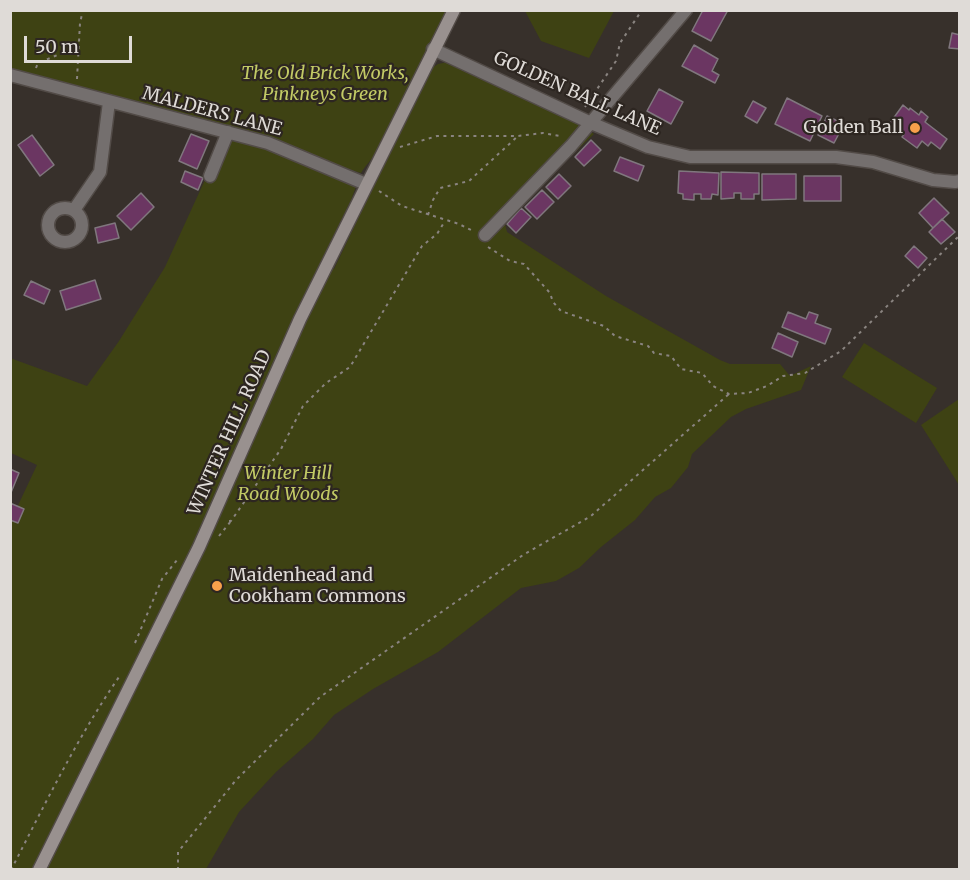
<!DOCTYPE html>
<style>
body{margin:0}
#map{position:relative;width:970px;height:880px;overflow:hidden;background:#37302b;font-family:Merriweather,serif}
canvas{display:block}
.frame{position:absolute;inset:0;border:12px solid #dfdbd7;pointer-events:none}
.scale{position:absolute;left:24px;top:36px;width:108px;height:27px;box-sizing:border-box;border:3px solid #dfdbd7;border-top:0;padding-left:8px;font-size:18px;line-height:21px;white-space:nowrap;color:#dfdbd7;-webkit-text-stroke:4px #2d2621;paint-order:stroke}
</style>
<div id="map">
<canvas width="970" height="880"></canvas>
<div class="frame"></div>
<div class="scale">50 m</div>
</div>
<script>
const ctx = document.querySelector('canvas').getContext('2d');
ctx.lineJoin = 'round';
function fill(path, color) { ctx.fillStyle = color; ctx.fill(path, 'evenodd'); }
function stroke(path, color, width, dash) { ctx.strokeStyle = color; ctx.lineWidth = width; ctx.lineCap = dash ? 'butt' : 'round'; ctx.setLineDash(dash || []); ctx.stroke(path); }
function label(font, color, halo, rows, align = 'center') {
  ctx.font = font + ' Merriweather,serif'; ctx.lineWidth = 4.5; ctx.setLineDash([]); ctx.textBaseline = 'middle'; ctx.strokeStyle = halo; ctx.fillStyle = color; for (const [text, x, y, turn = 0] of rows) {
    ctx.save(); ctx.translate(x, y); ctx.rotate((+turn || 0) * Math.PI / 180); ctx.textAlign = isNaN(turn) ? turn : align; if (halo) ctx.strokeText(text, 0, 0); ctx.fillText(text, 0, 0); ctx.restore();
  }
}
fill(new Path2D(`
 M 10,11 L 447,11 L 378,149 C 373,159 367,163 361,173 L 226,131 L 11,72 Z
 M 525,11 L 614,11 L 589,58 L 541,41 Z
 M 448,62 L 575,121 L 594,134 L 504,220 L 507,232 L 606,296 L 720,360 L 730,364 L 780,364 L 790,376 L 811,366 L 801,390 L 746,409 L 731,417 L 692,454 L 688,467 L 671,488 L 655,497 L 635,520 L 601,547 L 579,568 L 556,581 L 521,588 L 438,652 L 373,689 L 334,715 L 313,739 L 276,772 L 239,812 L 206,869 L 11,870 L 11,515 L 13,516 L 37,465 L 11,453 L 10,358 L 87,386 L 119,341 L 165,267 L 226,134 L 360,176 L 351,200 L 320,263 L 334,269 L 429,70 L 438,64 Z
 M 864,343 L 937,388 L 916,423 L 842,377 Z
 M 959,399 L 959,485 L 921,425 Z`), '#3e4213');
const building = new Path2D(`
 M 703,10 L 728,10 L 711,41 L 692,31 Z
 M 952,33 L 960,35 L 960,49 L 949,48 Z
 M 694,45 L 718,59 L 712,71 L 719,75 L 715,83 L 682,66 Z
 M 659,89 L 683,102 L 671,124 L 647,111 Z
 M 787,98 L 822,116 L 810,141 L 775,124 Z
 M 753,101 L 766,108 L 757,123 L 745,116 Z
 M 903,105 L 909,110 L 910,108 L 919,115 L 921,111 L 928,117 L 925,122 L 947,139 L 940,149 L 931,142 L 928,146 L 922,141 L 917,148 L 902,137 L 904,134 L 890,123 Z
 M 827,116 L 844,124 L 834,143 L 818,135 Z
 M 191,134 L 209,141 L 197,169 L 179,161 Z
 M 32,135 L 54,165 L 40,176 L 18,145 Z
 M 591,140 L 601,150 L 584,166 L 575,157 Z
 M 620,157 L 644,166 L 638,181 L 614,171 Z
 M 185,171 L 203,178 L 198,190 L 181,182 Z
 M 679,171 L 719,173 L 718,195 L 712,194 L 711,199 L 701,199 L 701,194 L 694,194 L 694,200 L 683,199 L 683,194 L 678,193 Z
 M 721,172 L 759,173 L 759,194 L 754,194 L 754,199 L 741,199 L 741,193 L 734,193 L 734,198 L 721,199 Z
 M 559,174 L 571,186 L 558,199 L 546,187 Z
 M 762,174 L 796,174 L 796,199 L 762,200 Z
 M 804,176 L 841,176 L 841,201 L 804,201 Z
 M 542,190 L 554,202 L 537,219 L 525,207 Z
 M 141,193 L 154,207 L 131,230 L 117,216 Z
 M 934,198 L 949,213 L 933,228 L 919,213 Z
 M 521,208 L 531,217 L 516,233 L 507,224 Z
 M 942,219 L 955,232 L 941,244 L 929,232 Z
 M 115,223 L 119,238 L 98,243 L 95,228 Z
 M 914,246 L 927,258 L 918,268 L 905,256 Z
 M 95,280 L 101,299 L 66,310 L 60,291 Z
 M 31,281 L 50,290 L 44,304 L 24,295 Z
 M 788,312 L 806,319 L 809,312 L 818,315 L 815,323 L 831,329 L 825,344 L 782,327 Z
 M 778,333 L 798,342 L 792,357 L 772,348 Z
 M 10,469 L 19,473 L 10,495 Z
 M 10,503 L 24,509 L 18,523 L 10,520 Z`);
fill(building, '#6b3662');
stroke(building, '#80777e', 1.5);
const street = new Path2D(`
 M 433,49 L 591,123 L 648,147 L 690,157 L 836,157 L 873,162 L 933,180 L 955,182 L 960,181
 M 10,75 L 268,143 L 366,184
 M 210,176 L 228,132
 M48 225a17 17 0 1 1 34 0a17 17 0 1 1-34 0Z
 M 74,210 L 100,172 L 109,102
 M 485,235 L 571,146 L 686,10`);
const secondary = new Path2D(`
 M 39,870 L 199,547 L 300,319 L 454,10`);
stroke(street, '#524b47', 15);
stroke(secondary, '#524b47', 15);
stroke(new Path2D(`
 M 36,68 L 38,63 L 60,54 L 79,52
 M 77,79 L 80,23 L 83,10
 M 585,107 L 616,61 L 620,43 L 642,10
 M 400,147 L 437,136 L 518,136 L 543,133 L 560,136
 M 379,191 L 402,206 L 459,224 L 473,231
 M 428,215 L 433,200 L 440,188 L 469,181 L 518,136
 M 488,247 L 510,261 L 524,264 L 550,293 L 553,302 L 561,311 L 604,326 L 615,336 L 648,346 L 654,353 L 671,356 L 681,369 L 702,373 L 713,386 L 729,394 L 748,393 L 767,386 L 783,376 L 805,373 L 841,351 L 960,235
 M 229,521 L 231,521 L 281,449 L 303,406 L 326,383 L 350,367 L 422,246 L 437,234 L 445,221
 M 219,536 L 231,521
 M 135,643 L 162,579 L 177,560
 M 11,870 C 45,804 77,738 119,677
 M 178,870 L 178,852 L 236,780 L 320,697 L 523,555 L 591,516 L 729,394`), '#8a8480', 2, [3, 4.5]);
stroke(street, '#746f6e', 12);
stroke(secondary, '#99918f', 12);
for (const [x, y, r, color] of [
 [915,128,6,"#f8a04b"],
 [217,586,6,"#f8a04b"]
]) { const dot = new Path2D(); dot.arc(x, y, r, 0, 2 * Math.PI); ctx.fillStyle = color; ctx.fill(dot); stroke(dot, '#2d2621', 2); }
label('italic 18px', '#c2ca65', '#2d2621', [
 ["The Old Brick Works,",325,74],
 ["Pinkneys Green",325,95],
 ["Winter Hill",288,474],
 ["Road Woods",288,495]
]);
label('18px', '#dfdbd7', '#2d2621', [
 ["GOLDEN BALL LANE",577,94,24],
 ["MALDERS LANE",212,112,15],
 ["WINTER HILL ROAD",230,433,-66]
]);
label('18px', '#dfdbd7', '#2d2621', [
 ["Golden Ball",903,128],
 ["Maidenhead and",229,576,"left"],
 ["Cookham Commons",229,597,"left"]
], 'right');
</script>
